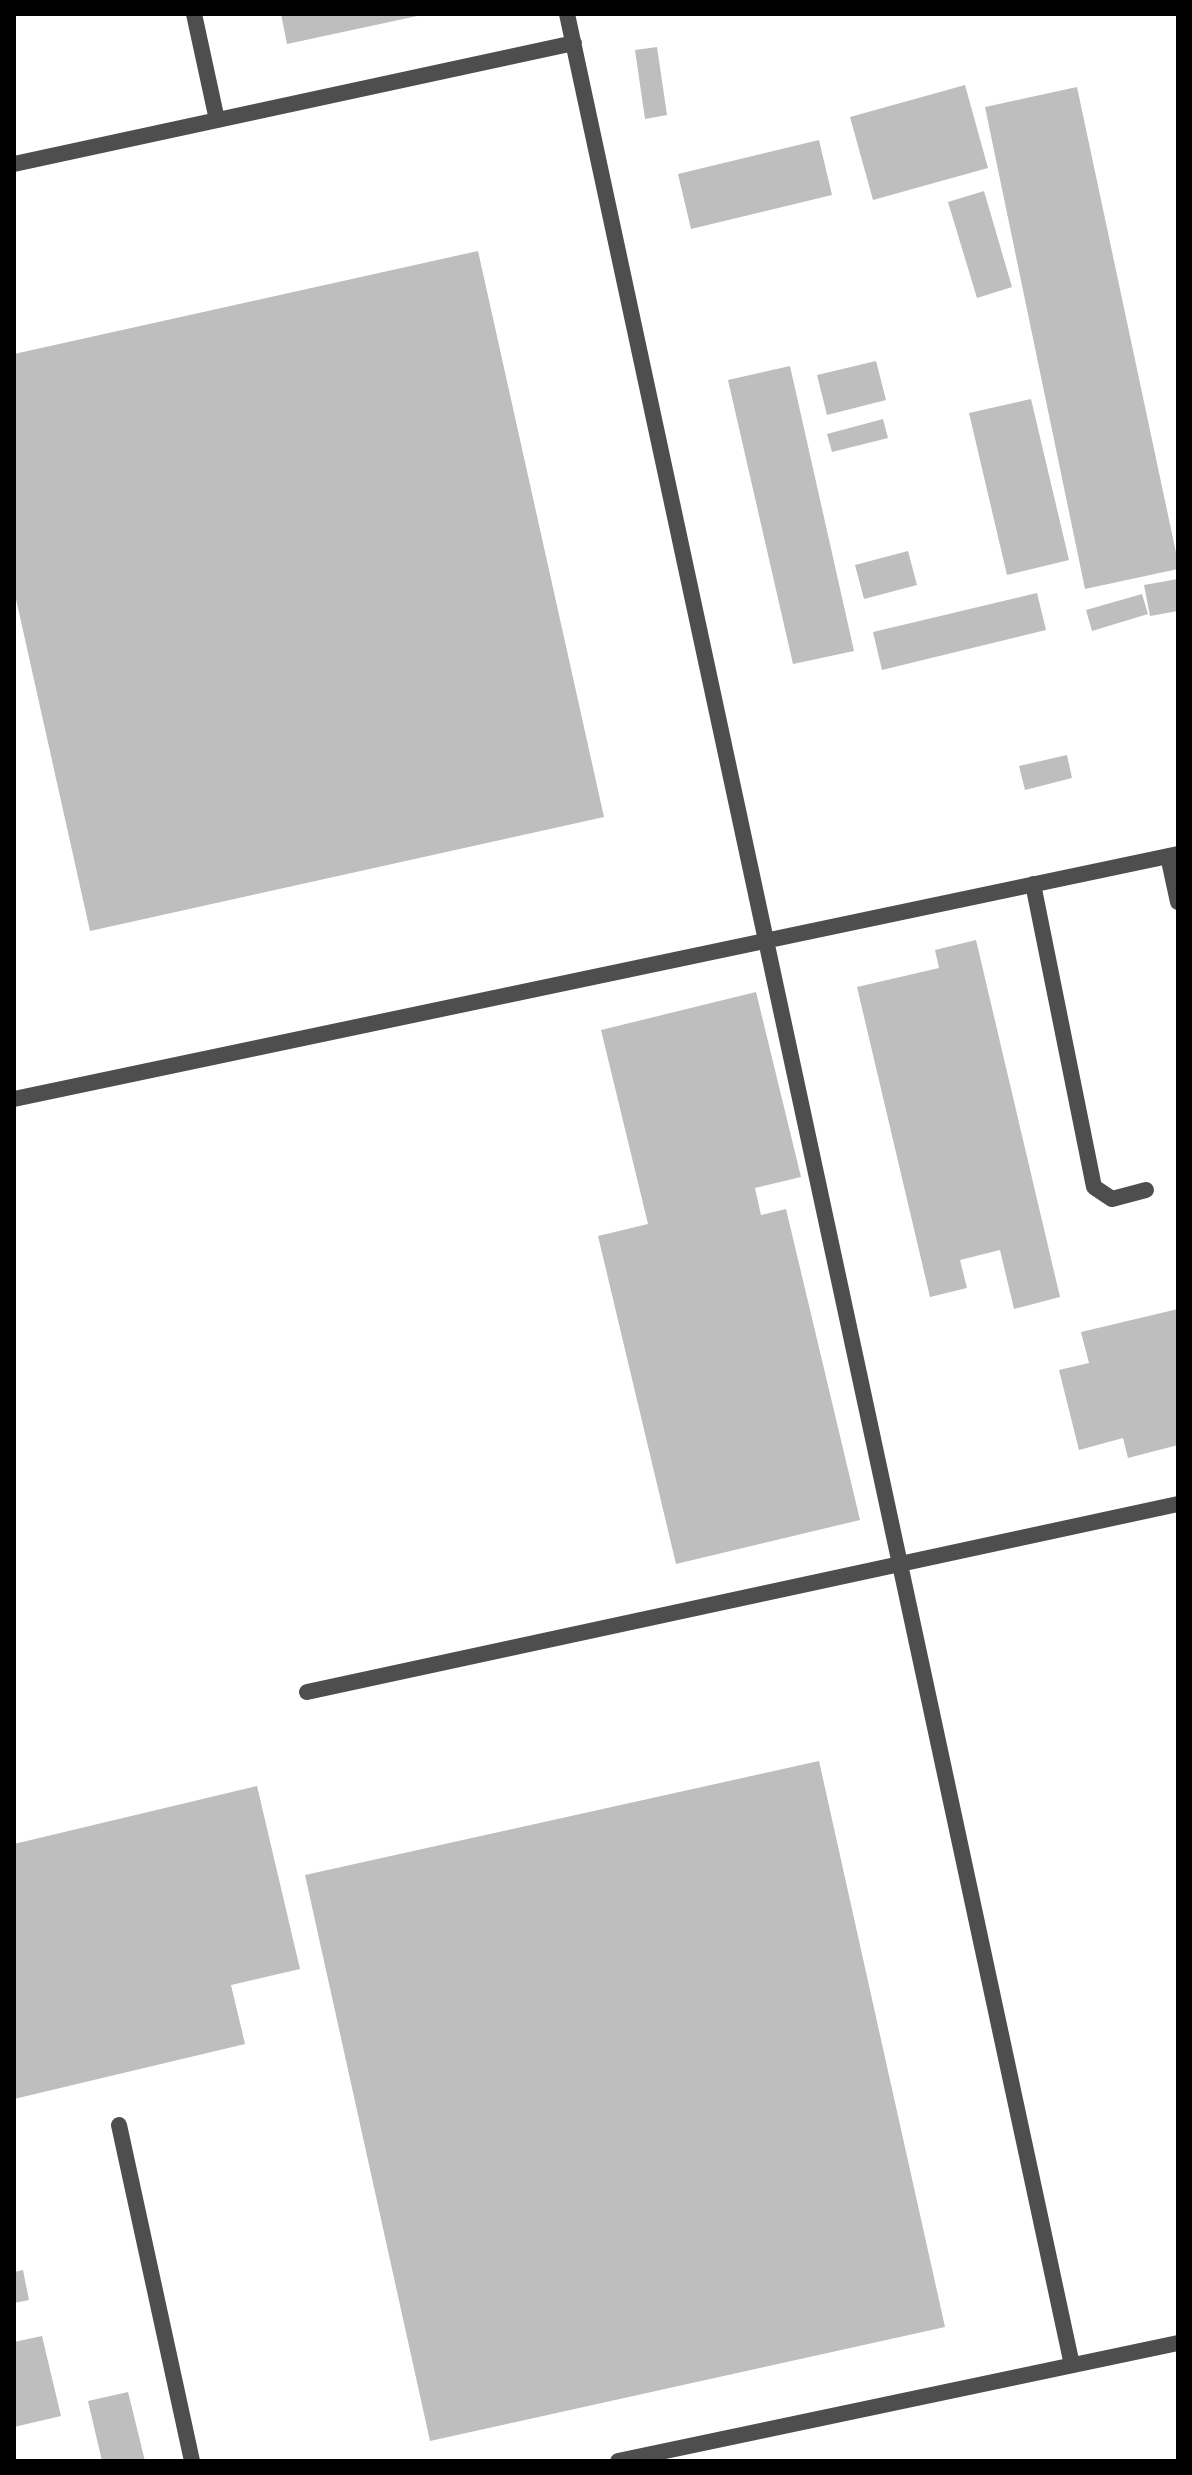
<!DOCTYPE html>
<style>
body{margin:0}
#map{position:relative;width:1192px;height:2475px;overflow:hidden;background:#fff;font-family:Raleway,sans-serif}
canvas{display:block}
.frame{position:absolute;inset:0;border:16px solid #000;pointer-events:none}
</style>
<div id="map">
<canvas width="1192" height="2475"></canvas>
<div class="frame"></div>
</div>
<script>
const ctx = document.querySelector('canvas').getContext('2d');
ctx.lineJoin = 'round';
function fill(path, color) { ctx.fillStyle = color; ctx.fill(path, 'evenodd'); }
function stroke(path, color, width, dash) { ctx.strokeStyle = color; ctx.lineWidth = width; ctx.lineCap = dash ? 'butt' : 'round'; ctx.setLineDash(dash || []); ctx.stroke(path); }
fill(new Path2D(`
 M 281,14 L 422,14 L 422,15 L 287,44 Z
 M 657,47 L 667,115 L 645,119 L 635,50 Z
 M 965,85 L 988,168 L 873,200 L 850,117 Z
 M 1077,87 L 1178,562 L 1178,569 L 1085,589 L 985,107 Z
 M 819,140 L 832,195 L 691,229 L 678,174 Z
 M 984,191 L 1012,287 L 977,298 L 948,202 Z
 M 478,251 L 604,817 L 90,931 L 14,590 L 14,354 Z
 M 876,361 L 886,400 L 827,415 L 817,375 Z
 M 790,366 L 854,651 L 793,664 L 728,380 Z
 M 1031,399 L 1069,560 L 1007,575 L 969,413 Z
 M 883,419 L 888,438 L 832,452 L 827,434 Z
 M 908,551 L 917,585 L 864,599 L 855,565 Z
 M 1178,579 L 1178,611 L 1150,616 L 1144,585 Z
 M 1037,593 L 1046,630 L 882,670 L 873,632 Z
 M 1142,594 L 1148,614 L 1092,631 L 1086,610 Z
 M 1067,755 L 1072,778 L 1025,790 L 1019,766 Z
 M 976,940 L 1060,1297 L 1014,1309 L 1000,1250 L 960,1260 L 967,1288 L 930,1297 L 857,987 L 939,968 L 935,950 Z
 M 756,992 L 801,1177 L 755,1188 L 761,1215 L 786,1209 L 860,1520 L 676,1564 L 598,1236 L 648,1224 L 601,1030 Z
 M 1178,1309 L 1178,1445 L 1128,1458 L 1123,1438 L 1079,1450 L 1059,1370 L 1089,1363 L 1081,1332 Z
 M 819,1761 L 945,2327 L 430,2441 L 305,1875 Z
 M 257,1786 L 300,1969 L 231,1985 L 245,2044 L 14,2099 L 14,1844 Z
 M 23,2270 L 29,2300 L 14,2303 L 14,2272 Z
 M 42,2336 L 61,2416 L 14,2427 L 14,2342 Z
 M 128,2392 L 145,2461 L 102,2461 L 88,2401 Z`), '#bebebe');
stroke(new Path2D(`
 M 194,14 L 217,120
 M 567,14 L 1072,2365
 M 14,164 L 574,43
 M 1168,856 L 1178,902
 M 1033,884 L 1094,1187 L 1112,1199 L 1146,1190
 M 14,1099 L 1178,854
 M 307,1692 L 1178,1504
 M 119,2125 L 192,2461
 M 618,2461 L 1178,2343`), '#4e4e4e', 16);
</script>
